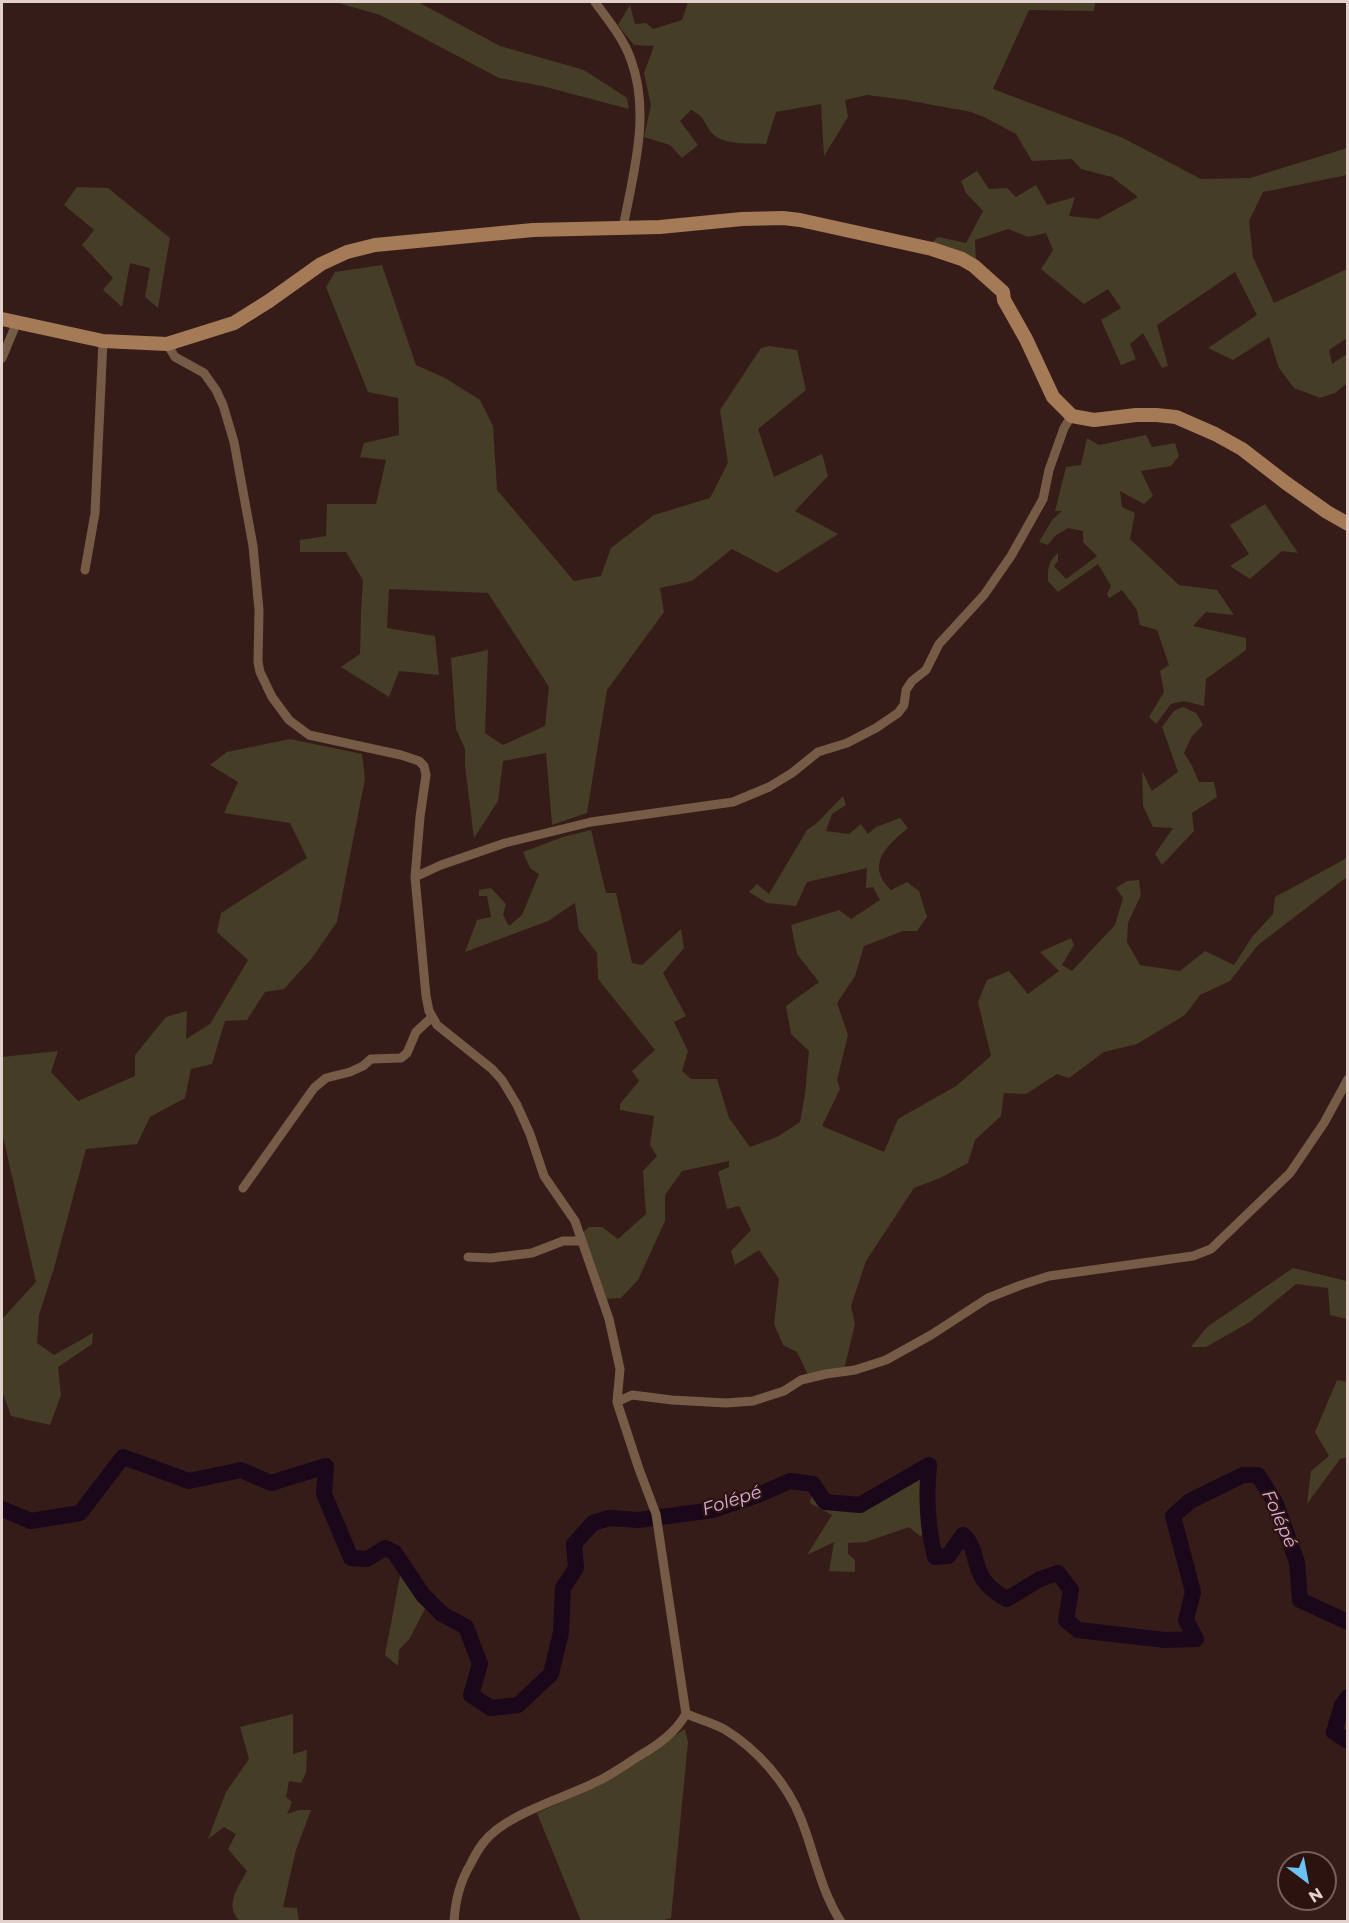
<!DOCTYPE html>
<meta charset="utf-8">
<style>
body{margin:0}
#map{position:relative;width:1349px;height:1923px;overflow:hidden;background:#361c19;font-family:Montserrat,sans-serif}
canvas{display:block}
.frame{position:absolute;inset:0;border:3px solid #e2d0cd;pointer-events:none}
.north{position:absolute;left:1277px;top:1851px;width:60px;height:60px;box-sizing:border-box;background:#2c130f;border:2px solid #755f5b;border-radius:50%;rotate:148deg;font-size:16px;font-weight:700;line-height:24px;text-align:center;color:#e2d0cd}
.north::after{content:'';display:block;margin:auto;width:21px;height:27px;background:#6bc3f2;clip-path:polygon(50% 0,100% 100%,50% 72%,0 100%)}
</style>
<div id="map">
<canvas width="1349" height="1923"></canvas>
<div class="frame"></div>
<div class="north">N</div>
</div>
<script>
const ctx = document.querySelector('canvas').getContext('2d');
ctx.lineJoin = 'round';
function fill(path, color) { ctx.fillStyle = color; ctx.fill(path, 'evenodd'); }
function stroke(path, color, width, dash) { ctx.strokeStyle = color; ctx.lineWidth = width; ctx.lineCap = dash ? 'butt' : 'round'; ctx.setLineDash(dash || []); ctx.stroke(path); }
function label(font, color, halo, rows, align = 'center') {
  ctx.font = font + ' Montserrat,sans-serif'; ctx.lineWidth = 4.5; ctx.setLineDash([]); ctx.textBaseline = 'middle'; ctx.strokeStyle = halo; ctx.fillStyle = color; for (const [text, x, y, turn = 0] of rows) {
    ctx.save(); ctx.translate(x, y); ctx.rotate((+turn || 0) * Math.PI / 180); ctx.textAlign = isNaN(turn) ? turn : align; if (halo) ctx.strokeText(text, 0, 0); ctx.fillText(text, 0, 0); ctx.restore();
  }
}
fill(new Path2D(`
 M 335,2 L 418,2 L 500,46 L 584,70 L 627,98 L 629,109 L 542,86 L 499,78 L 380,15 Z
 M 688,2 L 1095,2 L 1094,11 L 1029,10 L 993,89 L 1123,138 L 1201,179 L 1250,178 L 1347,148 L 1347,175 L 1263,192 L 1249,221 L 1253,257 L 1274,303 L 1347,269 L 1347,338 L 1329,350 L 1332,364 L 1347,354 L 1347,383 L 1335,393 L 1320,398 L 1294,388 L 1279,368 L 1269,337 L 1233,360 L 1208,348 L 1257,315 L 1235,272 L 1157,325 L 1168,366 L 1162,368 L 1143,333 L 1130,344 L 1136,359 L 1121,365 L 1101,320 L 1121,308 L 1108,289 L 1084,304 L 1041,269 L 1053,250 L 1046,233 L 1028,237 L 1008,229 L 975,240 L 976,260 L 931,243 L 938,237 L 966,243 L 983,211 L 966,193 L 961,181 L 977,171 L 989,189 L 1007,188 L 1016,197 L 1036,185 L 1047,205 L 1075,197 L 1069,216 L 1098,219 L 1138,197 L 1112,177 L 1081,169 L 1072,159 L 1032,161 L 1016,134 L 984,117 L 971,112 L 906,100 L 867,95 L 845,100 L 848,117 L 824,156 L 821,104 L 776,112 L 766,144 C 749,143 721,146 710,131 C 702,119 705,117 691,110 L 680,121 L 698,145 L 682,158 L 670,145 L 644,137 L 651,105 L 644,73 L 654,46 L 634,45 L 618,25 L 630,5 L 635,24 L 646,23 L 653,29 L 682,20 Z
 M 77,187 L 108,188 L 170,238 L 158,308 L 145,297 L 150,268 L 130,263 L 122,307 L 103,290 L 113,278 L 82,245 L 94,230 L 64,205 Z
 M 382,265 L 416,365 L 445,378 L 480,400 L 493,426 L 497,490 L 574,581 L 601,576 L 611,548 L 654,515 L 710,498 L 728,463 L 720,410 L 761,348 L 769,346 L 797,350 L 806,390 L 758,429 L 774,477 L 822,454 L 828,476 L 795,511 L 838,534 L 777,573 L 732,549 L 692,581 L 660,588 L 664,612 L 607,690 L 587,813 L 552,825 L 546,753 L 503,761 L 498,801 L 474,838 L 465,766 L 465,749 L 456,729 L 451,658 L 488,650 L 485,733 L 503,745 L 545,726 L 549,687 L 488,593 L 389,589 L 387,628 L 435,636 L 439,675 L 399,671 L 389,697 L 341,667 L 360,654 L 361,612 L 363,580 L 346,552 L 300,552 L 300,540 L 326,536 L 327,504 L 376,504 L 386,460 L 360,457 L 364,443 L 399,435 L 398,398 L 368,392 L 326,287 L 335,272 Z
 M 1146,435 L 1152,447 L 1175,443 L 1179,456 L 1171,466 L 1141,471 L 1153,496 L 1144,504 L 1120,491 L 1122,507 L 1135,513 L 1130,539 L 1179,585 L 1217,590 L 1234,615 L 1206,612 L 1193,626 L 1246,638 L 1246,650 L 1206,679 L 1204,706 L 1184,701 L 1171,704 L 1156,724 L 1149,717 L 1164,692 L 1160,671 L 1169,665 L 1157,630 L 1140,625 L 1137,610 L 1122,590 L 1109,598 L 1107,594 L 1111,586 L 1098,564 L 1058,592 L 1048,581 C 1048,568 1048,562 1058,553 L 1058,561 L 1054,566 L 1066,579 L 1097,556 L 1083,542 L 1083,531 L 1068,528 L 1055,536 L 1048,545 L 1039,542 L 1052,520 L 1062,511 L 1055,511 L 1066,467 L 1081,465 L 1087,438 L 1099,445 Z
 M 1265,504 L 1298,553 L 1282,551 L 1250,579 L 1230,566 L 1249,554 L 1230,525 Z
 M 1183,707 L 1196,713 L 1203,725 L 1192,736 L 1184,753 L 1192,766 L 1199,782 L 1214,782 L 1217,797 L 1192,813 L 1194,831 L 1162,865 L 1155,854 L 1173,828 L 1153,827 L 1143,806 L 1142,771 L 1152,791 L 1178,772 L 1162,727 L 1174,711 Z
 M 290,739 L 362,754 L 365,779 L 337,922 L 312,958 L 284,989 L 265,992 L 247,1020 L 225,1021 L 212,1064 L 191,1069 L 185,1098 L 150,1117 L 137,1144 L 86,1149 L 54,1268 L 39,1315 L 37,1343 L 54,1355 L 93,1333 L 92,1344 L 58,1367 L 61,1395 L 50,1425 L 11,1416 L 2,1391 L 2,1319 L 36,1282 L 2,1132 L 2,1057 L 58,1051 L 51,1072 L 78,1101 L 135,1076 L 135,1055 L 166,1017 L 187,1011 L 186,1039 L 210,1024 L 248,960 L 217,932 L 221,913 L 307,858 L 290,823 L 224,813 L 238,782 L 210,765 L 227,752 Z
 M 843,796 L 846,805 L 832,814 L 826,831 L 849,834 L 861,824 L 868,834 L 876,827 L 900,818 L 908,828 C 886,846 865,865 891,890 L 907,882 L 919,891 L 927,917 L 917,931 L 903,931 L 864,946 L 855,976 L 837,1003 L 848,1035 L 837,1080 L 840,1089 L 822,1126 L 884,1152 L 898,1119 L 956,1086 L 991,1056 L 978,1002 L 987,980 L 1009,971 L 1028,994 L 1059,971 L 1040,952 L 1071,938 L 1074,945 L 1062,965 L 1072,971 L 1115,925 L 1123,898 L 1116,888 L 1127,881 L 1139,880 L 1141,895 L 1128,923 L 1127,942 L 1140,965 L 1180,971 L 1205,951 L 1234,965 L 1252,937 L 1273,914 L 1275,897 L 1347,858 L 1347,877 L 1258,945 L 1230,981 L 1200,995 L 1185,1015 L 1137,1044 L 1104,1052 L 1069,1078 L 1057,1074 L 1026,1094 L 1004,1093 L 1001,1116 L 975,1140 L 968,1163 L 940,1178 L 914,1188 L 866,1261 L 851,1306 L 855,1324 L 844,1370 L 809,1377 L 797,1352 L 783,1345 L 774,1324 L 779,1279 L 759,1250 L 735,1265 L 731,1251 L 751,1230 L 739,1206 L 727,1209 L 718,1172 L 729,1167 L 729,1161 L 682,1171 L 665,1195 L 665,1221 L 638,1280 L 621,1298 L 604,1299 L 597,1275 L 575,1239 L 589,1227 L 602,1227 L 618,1239 L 646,1214 L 643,1171 L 657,1156 L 650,1145 L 654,1116 L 620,1110 L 620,1104 L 639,1081 L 632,1071 L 655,1050 L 598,979 L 597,953 L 579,930 L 575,903 L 548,921 L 465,952 L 477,920 L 491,917 L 487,896 L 479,896 L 479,890 L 491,888 L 506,904 L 503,915 L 509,926 L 522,915 L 539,874 L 530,868 L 523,852 L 563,837 L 591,830 L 606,893 L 616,893 L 632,963 L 642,965 L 681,929 L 684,948 L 663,973 L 686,1016 L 674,1022 L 688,1051 L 682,1071 L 691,1079 L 717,1079 L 729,1118 L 750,1147 L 777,1137 L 800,1122 L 805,1094 L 809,1051 L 791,1034 L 786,1006 L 819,982 L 797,954 L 791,925 L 839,910 L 851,919 L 880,900 L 873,887 L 866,888 L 867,868 L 807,882 L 796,906 L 767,903 L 749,892 L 757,884 L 769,894 L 807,830 L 818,822 Z
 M 1293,1268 L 1347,1281 L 1347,1319 L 1330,1315 L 1328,1288 L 1296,1284 L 1250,1322 L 1206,1347 L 1191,1347 L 1207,1327 Z
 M 1337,1380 L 1347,1382 L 1347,1457 L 1340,1459 L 1307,1504 L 1311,1471 L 1329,1456 L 1315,1432 Z
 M 916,1469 L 924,1472 L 928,1481 L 925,1505 L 931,1531 L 920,1536 L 909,1527 L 866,1542 L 848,1543 L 848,1554 L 855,1560 L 855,1572 L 829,1571 L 834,1542 L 807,1555 L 832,1515 L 810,1503 L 813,1491 L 836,1506 L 859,1511 L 904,1485 Z
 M 401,1571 L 412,1590 L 426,1607 L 410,1638 L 399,1650 L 398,1666 L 385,1655 Z
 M 293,1714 L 293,1754 L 307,1750 L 306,1773 L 301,1783 L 289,1781 L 286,1797 L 292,1802 L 287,1814 L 299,1810 L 311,1810 L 296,1850 L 283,1907 L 297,1908 L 299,1921 L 240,1921 C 223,1906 239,1886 247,1871 L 228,1849 L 236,1834 L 224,1827 L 208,1839 L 226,1792 L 249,1759 L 240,1727 Z
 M 685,1729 L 688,1742 L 671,1918 L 658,1922 L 581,1921 L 537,1813 L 598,1786 Z`), '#453d25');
stroke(new Path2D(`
 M 2,1509 L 31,1521 L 80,1513 L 123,1457 L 189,1481 L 241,1470 L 271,1483 L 326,1466 L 324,1494 L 351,1558 L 367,1559 L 385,1548 L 394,1552 L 423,1595 L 442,1614 L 466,1627 L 480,1664 L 471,1695 L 491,1708 L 518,1705 L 551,1674 L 561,1632 L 563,1588 L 576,1568 L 574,1544 L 593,1523 L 609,1518 L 639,1520 L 713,1510 L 758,1495 L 790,1481 L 813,1484 L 825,1502 L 860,1505 L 929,1465 C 926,1496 927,1527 935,1557 L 948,1556 L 963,1535 C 976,1547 973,1558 980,1573 C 984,1584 997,1594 1007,1599 L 1040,1579 L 1058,1573 L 1071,1590 L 1066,1620 L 1078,1630 L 1165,1640 L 1196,1639 L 1186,1620 L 1193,1592 L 1173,1516 L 1190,1501 L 1243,1475 L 1258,1475 L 1276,1504 L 1297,1562 L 1300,1600 L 1348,1622
 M 1348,1697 L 1342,1705 L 1334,1732 L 1348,1741`), '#1a071a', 16);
stroke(new Path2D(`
 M 595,2 C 608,20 624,39 631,60 C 651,114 633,174 623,228
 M 167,344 L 175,357 L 204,373 L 216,390 L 223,405 L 234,442 L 253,546 L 259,610 L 258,662 L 260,672 L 272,697 L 289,720 L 309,735 L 401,755 L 419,761 L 424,766 L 426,775 L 420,817 L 415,877 L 426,996 L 429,1011 L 437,1025 L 492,1069 L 502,1080 L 517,1105 L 530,1134 L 544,1176 L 575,1221 L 609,1319 L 620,1369 L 617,1402 L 639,1469 L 656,1514 L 686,1714 C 699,1719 712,1723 724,1729 C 757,1749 787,1783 801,1819 C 815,1854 820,1889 841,1922
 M 2,358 L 17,322
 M 85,570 L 95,513 L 103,341
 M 415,877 L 441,865 L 505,843 L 591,822 L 733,802 L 769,787 L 792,773 L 818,752 L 847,743 L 876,728 L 898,713 L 904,705 L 906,690 L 912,681 L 926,670 L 939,644 L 984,595 L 1011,556 L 1043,499 L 1049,470 L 1064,428 L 1072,415
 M 243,1188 L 314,1088 L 326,1078 L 350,1072 L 363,1066 L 371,1059 L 401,1058 L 407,1053 L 416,1032 L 431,1018
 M 468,1257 L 491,1258 L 532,1253 L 563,1241 L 582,1241
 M 617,1402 L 632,1395 L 672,1400 L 726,1403 L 753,1401 L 784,1391 L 801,1380 L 826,1374 L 855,1370 L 886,1360 L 931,1335 L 988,1298 L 1021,1285 L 1049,1276 L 1193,1256 L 1211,1249 L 1290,1173 L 1324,1123 L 1348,1079
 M 454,1922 C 455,1902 460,1882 470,1865 C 474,1857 478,1849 484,1842 C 505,1814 565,1798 596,1782 C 611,1775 625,1765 639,1756 C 658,1745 675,1733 686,1714`), '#765b46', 9);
stroke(new Path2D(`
 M 2,319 L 103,341 L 167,344 L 234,323 L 269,301 L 321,264 L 347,252 L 375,245 L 533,230 L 660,227 L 742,219 L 783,218 L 800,220 L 932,249 L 962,259 L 974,266 L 1003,292 L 1004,300 L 1026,339 L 1053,397 L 1072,416 L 1094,420 L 1136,415 L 1156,415 L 1176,417 L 1215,434 L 1242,449 L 1286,483 L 1327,512 L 1348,524`), '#a57a56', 14);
label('italic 18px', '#dbaeda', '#2c130f', [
 ["Folépé",732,1501,-18],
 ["Folépé",1279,1519,66]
]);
</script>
